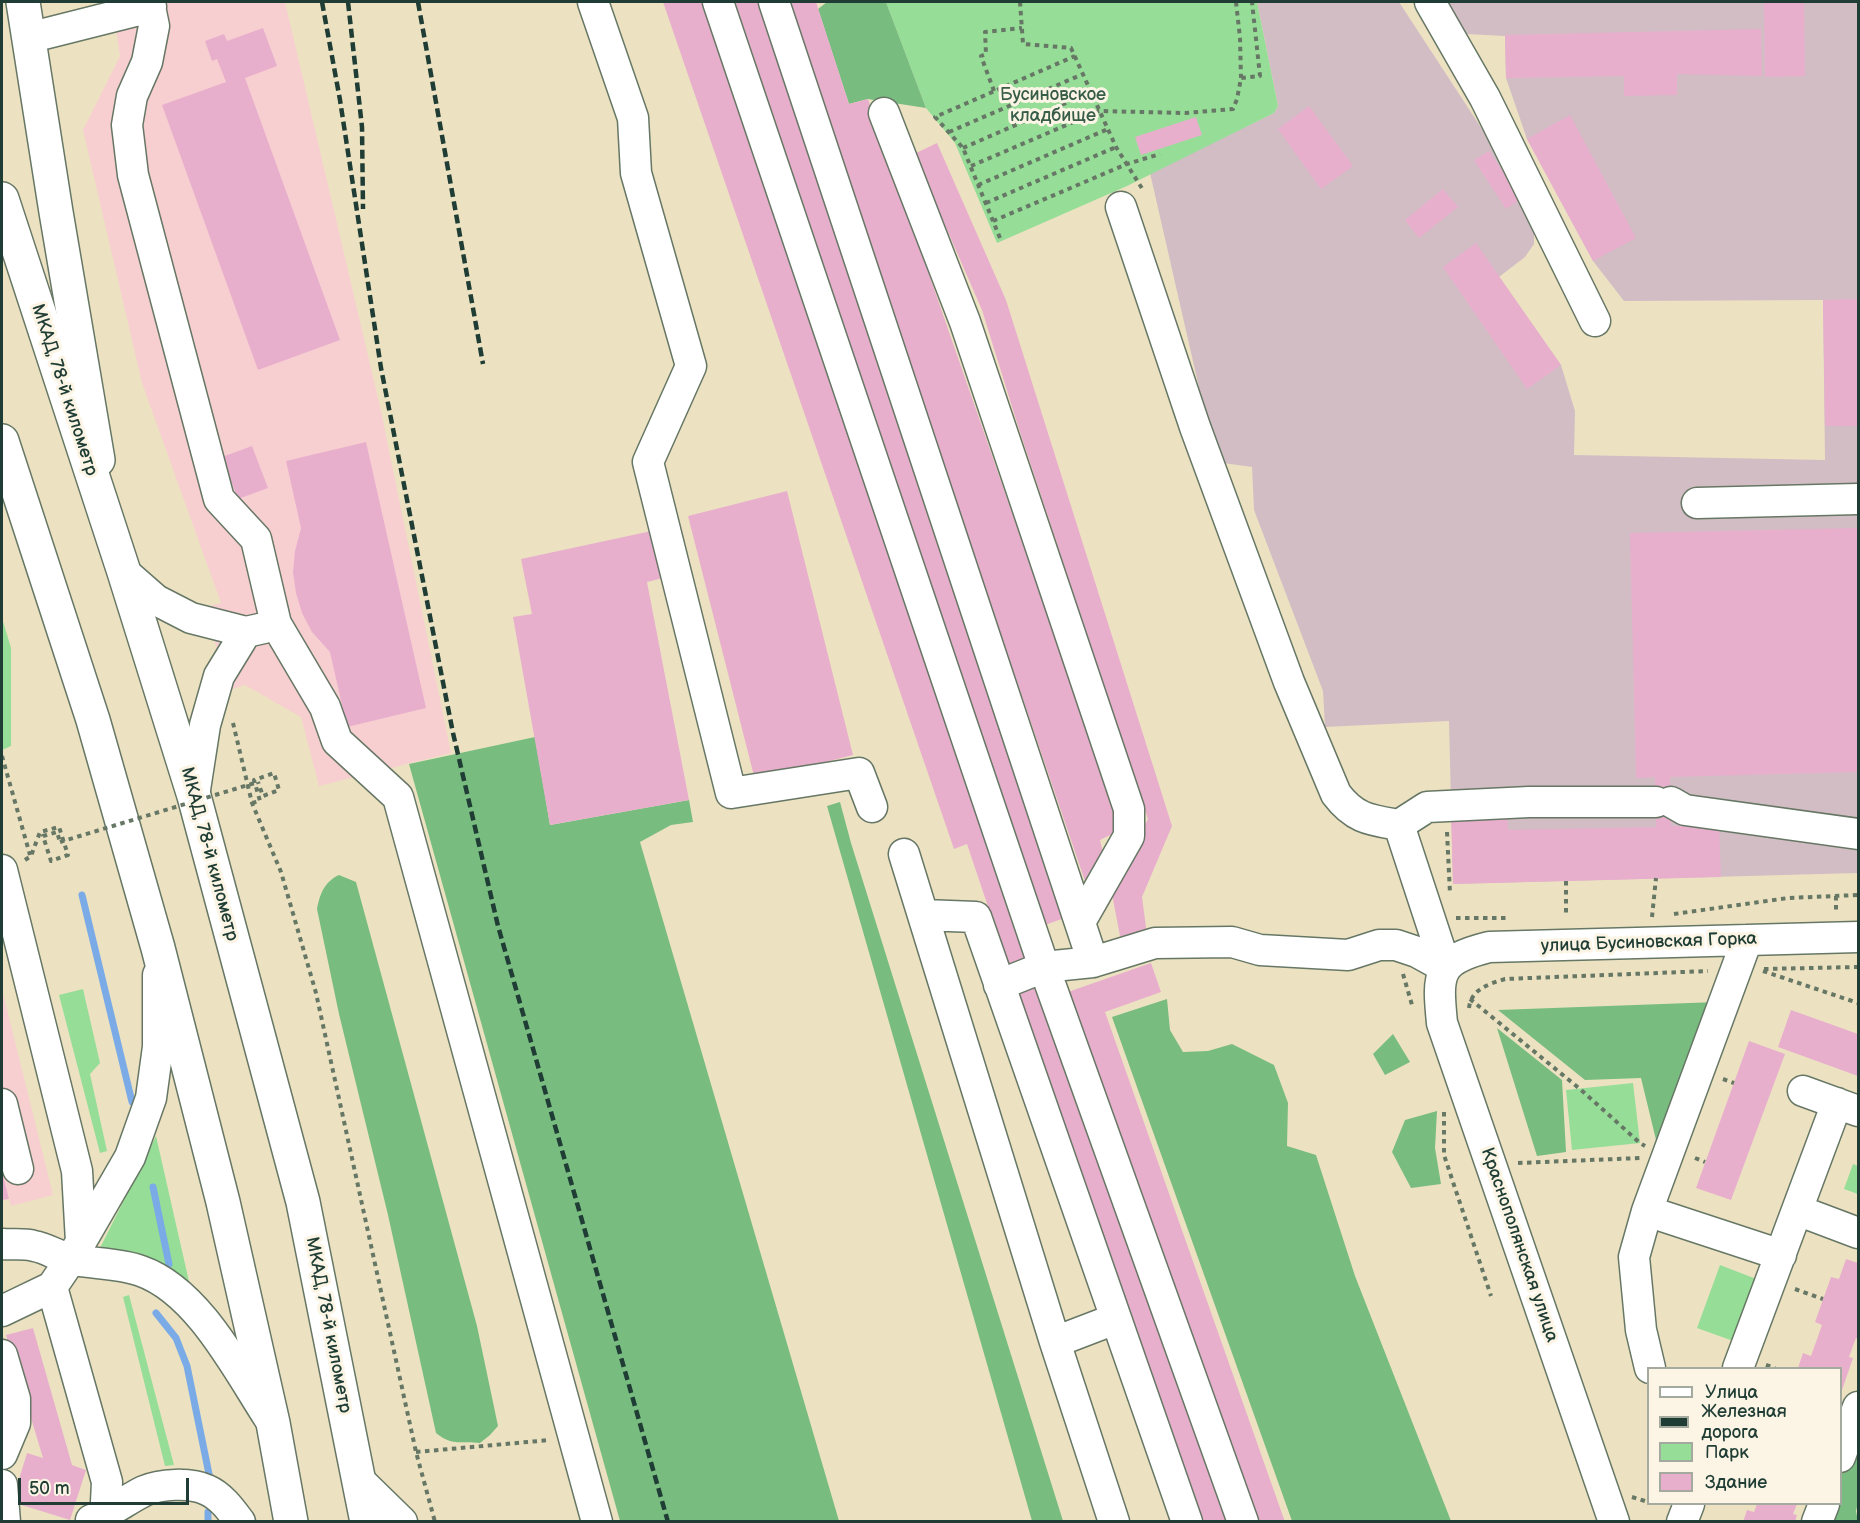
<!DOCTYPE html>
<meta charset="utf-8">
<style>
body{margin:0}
#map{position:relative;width:1860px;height:1523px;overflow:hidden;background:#ece2c1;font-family:"Balsamiq Sans",sans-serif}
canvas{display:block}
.frame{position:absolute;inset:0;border:3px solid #1f3d34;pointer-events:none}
.legend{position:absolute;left:1647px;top:1367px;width:195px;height:138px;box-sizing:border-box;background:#fcf5e5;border:2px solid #a4ab9e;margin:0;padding:8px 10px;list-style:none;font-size:18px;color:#1f3d34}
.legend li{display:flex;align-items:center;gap:12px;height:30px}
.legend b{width:30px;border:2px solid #a4ab9e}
.scale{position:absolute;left:18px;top:1478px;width:171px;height:27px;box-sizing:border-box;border:3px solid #1f3d34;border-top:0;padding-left:8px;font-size:18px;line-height:21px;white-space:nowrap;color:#1f3d34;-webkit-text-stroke:4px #fcf5e5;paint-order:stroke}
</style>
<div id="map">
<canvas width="1860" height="1523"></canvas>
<div class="frame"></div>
<ul class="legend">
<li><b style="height:8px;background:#fff"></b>Улица</li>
<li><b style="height:8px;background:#1f3d34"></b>Железная дорога</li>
<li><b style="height:16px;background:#96dd97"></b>Парк</li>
<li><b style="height:16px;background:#e8afcd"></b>Здание</li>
</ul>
<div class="scale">50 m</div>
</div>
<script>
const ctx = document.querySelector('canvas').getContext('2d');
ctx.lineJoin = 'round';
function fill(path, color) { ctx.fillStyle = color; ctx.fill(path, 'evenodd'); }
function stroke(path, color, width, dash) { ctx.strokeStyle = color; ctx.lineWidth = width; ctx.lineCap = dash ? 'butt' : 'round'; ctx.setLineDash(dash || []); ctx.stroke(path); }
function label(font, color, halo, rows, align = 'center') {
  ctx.font = font + ' "Balsamiq Sans",sans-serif'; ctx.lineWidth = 6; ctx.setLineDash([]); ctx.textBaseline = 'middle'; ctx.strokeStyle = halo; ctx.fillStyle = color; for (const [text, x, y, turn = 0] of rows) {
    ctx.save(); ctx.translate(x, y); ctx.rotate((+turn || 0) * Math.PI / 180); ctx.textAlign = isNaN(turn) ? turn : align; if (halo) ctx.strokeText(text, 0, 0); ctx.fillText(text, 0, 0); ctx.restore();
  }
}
fill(new Path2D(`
 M 112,2 L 285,2 L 381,411 L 451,753 L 319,786 L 301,717 L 245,685 L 232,689 L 202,608 L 221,603 L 142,383 L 83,130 L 120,56 Z
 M 2,989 L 53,1195 L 11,1206 L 9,1199 L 2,1200 Z`), '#f7cfd0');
fill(new Path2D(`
 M 1257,2 L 1399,2 L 1495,149 L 1534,227 L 1534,244 L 1525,257 L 1499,277 L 1561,365 L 1575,411 L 1574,455 L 1825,460 L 1823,300 L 1624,301 L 1593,261 L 1527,139 L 1506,78 L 1505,36 L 1466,34 L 1446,2 L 1858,2 L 1858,873 L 1453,884 L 1449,721 L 1325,727 L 1323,691 L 1254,510 L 1252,467 L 1216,462 L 1150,173 L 1274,113 L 1278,106 Z`), '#d2bdc5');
fill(new Path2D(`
 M 886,2 L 1257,2 L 1278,106 L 1274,113 L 1127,186 L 997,243 L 955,143 L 926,108 Z
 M 2,618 L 11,648 L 11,746 L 2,750 Z
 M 83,989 L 100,1063 L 90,1074 L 107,1151 L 100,1153 L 59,995 Z
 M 1633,1083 L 1640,1143 L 1572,1150 L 1566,1090 Z
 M 156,1136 L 190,1286 L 99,1250 Z
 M 1853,1164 L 1858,1166 L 1858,1194 L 1844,1189 Z
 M 1720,1265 L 1759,1280 L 1736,1342 L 1697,1328 Z
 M 129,1295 L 174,1465 L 165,1466 L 123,1297 Z`), '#96dd97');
fill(new Path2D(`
 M 827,2 L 886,2 L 926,108 L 868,99 L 849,104 L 818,9 Z
 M 535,737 L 550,825 L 689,800 L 693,822 L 671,825 L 640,842 L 839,1521 L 620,1521 L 409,764 Z
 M 840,802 L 851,843 L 1063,1521 L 1032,1521 L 827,806 Z
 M 339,875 L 356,882 L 477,1326 L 498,1426 L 490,1435 L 480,1443 C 461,1440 453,1447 436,1433 L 388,1215 L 339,1014 L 317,909 C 320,894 324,882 339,875 Z
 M 1167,999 L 1170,1030 L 1183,1052 L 1208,1051 L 1232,1044 L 1274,1065 L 1288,1103 L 1287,1146 L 1316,1155 L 1355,1276 L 1451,1521 L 1292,1521 L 1112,1017 Z
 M 1717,1002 L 1657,1144 L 1641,1078 L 1585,1080 L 1498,1010 Z
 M 1497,1028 L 1562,1080 L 1566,1152 L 1537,1156 Z
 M 1393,1034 L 1410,1062 L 1385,1075 L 1373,1054 Z
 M 1437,1111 L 1435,1148 L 1441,1184 L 1411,1188 L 1392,1152 L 1405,1120 Z
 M 1858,1427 L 1858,1503 L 1856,1511 L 1858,1521 L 1824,1522 L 1831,1504 L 1840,1504 L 1841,1477 Z`), '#78bc80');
stroke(new Path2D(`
 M 82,895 L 132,1102
 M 153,1187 L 169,1264
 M 156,1313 L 176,1338 L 187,1366 L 210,1479
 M 208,1522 L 208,1512`), '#7babe6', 7);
fill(new Path2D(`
 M 663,2 L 710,2 L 1040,961 L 1010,972 L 967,844 L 954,849 Z
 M 735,2 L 762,2 L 1070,916 L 1045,925 Z
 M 785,2 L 816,2 L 849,104 L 868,99 L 1122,829 L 1100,840 L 1105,862 L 1086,884 Z
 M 1764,2 L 1804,2 L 1805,76 L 1765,77 Z
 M 263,28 L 277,66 L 245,78 L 340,340 L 258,370 L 162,105 L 226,82 L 217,59 L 212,61 L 205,41 L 224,34 L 227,41 Z
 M 1761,29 L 1762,76 L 1677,74 L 1677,95 L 1624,96 L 1624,76 L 1506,78 L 1505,35 Z
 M 1309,106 L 1353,166 L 1321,189 L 1278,129 Z
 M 1570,115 L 1636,238 L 1593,261 L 1527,139 Z
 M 1196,117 L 1202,135 L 1141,155 L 1135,137 Z
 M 937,143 L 1006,300 L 1172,826 L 1142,897 L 1147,935 L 1120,936 L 1111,889 L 1148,819 L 1018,426 L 982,310 L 914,154 Z
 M 1489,151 L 1521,199 L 1506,209 L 1474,160 Z
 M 1443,189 L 1458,207 L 1419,238 L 1405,220 Z
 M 1476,243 L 1561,365 L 1527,389 L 1443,267 Z
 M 1858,299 L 1858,426 L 1825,426 L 1823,300 Z
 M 366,442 L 426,708 L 347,727 L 330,652 L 312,632 L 302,613 L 296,593 L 293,572 L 295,551 L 301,528 L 286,461 Z
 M 252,446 L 268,488 L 238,499 L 222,457 Z
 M 787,491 L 853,755 L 755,780 L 688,516 Z
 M 1858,528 L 1858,772 L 1670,777 L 1671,826 L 1719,825 L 1721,877 L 1453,884 L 1451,812 L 1507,810 L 1508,830 L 1656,827 L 1655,777 L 1636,778 L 1630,533 Z
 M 656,530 L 667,577 L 647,582 L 689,800 L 550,825 L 513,617 L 532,614 L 521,559 Z
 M 1151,963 L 1161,992 L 1105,1012 L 1285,1522 L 1251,1522 L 1065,993 Z
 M 1037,978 L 1229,1522 L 1203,1522 L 1014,986 Z
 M 1791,1010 L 1858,1034 L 1858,1076 L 1778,1047 Z
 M 1749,1041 L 1785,1054 L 1731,1200 L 1696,1188 Z
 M 2,1172 L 9,1199 L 2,1200 Z
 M 1846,1259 L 1858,1263 L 1858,1339 L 1856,1338 L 1849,1357 L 1853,1358 L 1841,1393 L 1840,1368 L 1798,1368 L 1803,1353 L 1811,1356 L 1822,1325 L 1815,1322 L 1831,1277 L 1839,1279 Z
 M 33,1328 L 72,1465 L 86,1470 L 70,1520 L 12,1502 L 27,1453 L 43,1458 L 6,1335 Z
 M 1757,1504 L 1797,1504 L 1793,1514 L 1797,1515 L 1795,1522 L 1743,1522 L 1747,1510 L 1754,1512 Z`), '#e8afcd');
const minor = new Path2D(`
 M 149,2 L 154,26 L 147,62 L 132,96 L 127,125 L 133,175 L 219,499 L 256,539 L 276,624 L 325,707 L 337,741 L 398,797 L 597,1522
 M 593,2 L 633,118 L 636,173 L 691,366 L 648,462 L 731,793 L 859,773 L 872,807
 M 718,2 L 1044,967 L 1243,1522
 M 774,2 L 1093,962
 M 1430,2 L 1485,98 L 1595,321
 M 28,38 L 151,7
 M 884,113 L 965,322 L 1129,809 L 1129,836 L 1080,922
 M 1121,207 L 1195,427 L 1289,682 L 1336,794 C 1355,819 1370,820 1399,825 L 1446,968
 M 1697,503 L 1858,499
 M 124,572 L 156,600 L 191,618 L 246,632 L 264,628
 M 194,796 L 205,725 L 219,676 L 246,632
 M 1671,802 L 1685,810 L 1858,834
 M 1399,825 L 1427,807 L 1529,802 L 1656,802
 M 904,854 L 1055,1342 L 1114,1522
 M 2,870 L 77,1171 L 81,1242
 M 923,915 L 976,917 L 1187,1522
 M 999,985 L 1044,967 L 1093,962 L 1155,943 L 1232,942 L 1260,950 L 1348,955 L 1379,945 L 1396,945 L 1417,952 L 1446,968
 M 1803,1091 L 1858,1111
 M 2,1104 L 18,1169
 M 1797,1210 L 1858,1233
 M 1647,1211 L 1747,940
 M 2,1244 C 12,1245 24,1243 34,1246 C 47,1248 59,1257 73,1260 C 96,1264 119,1263 141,1271 C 198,1291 237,1369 269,1418
 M 52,1287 L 107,1482 L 105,1522
 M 2,1311 L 52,1287 L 71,1259 L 130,1157 L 151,1098 L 158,1047 L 158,975
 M 1055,1342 L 1115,1319
 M 2,1355 L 15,1399 L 15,1423 L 2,1454
 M 1650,1368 L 1641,1330 L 1634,1257 L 1647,1211 L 1781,1255
 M 1738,1368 L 1837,1103
 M 1840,1457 L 1858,1407
 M 359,1480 L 402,1522
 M 2,1485 L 5,1522
 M 91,1520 C 110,1513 126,1500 144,1491 C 160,1484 190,1482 207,1490 C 221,1496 231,1510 240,1522
 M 1614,1522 L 1442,1023 C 1437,973 1437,960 1489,947 L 1858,937
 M 1682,1522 L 1689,1504
 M 1817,1522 L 1824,1504`);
const major = new Path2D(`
 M 23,2 L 56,212 L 98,460`);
const highway = new Path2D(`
 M 2,199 L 124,572 L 194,796 L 303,1202 L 367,1522
 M 2,441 L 93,720 L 158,948 L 223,1202 L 273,1423 L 291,1522`);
stroke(minor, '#677765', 33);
stroke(major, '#677765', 36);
stroke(highway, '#677765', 36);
stroke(new Path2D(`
 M 1020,2 L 1023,44 L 1071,48 L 1116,147 L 1143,190
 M 1236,2 L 1240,38 L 1241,78
 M 994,91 L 981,56 L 986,54 L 985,32 L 1022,28
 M 949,132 L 1083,74
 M 963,148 L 1091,92
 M 971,166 L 1099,111 L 1185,113 L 1233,109 L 1237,99 L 1241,78 L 1260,76 L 1252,2
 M 978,185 L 1108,129
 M 986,203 L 1116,147
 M 993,221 L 1127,164 L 1160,154
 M 1000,238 L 963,148 L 935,117 L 1075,56
 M 233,723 L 252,803 L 281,872 L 316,993 L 416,1452 L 435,1522
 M 2,756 L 30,855
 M 252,803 L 260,801 L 254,780 L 274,773 L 279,790 L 263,796 L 258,782
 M 1447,832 L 1450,894
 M 25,860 L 31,856 L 40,832 L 59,827 L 68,855 L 51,861 L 43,836 L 57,832 L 60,842
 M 1566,881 L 1566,917
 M 1836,896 L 1836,912
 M 1674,914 L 1788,898 L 1858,895
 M 1652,917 L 1656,878
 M 1456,918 L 1508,918
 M 1764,969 L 1858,967
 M 1763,971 L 1858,1003
 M 1403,974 L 1412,1005
 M 1470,999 L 1580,1089 L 1640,1143 L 1645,1146
 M 1469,1008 C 1471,989 1489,984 1505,979 L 1708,971
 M 1723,1079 L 1734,1083
 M 1444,1112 L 1444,1155 L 1491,1296
 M 1695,1158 L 1705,1162
 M 1518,1163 L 1640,1158
 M 1795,1289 L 1823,1299
 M 1766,1365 L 1775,1368
 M 416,1452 L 550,1440
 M 1632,1497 L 1648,1502`), '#677765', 4, [4.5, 4.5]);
stroke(minor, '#fff', 30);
stroke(major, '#fff', 33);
stroke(highway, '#fff', 33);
stroke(new Path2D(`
 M 322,2 L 340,100 L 381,368 L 453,733 L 498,926 L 668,1522
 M 348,2 L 362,127 L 363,209
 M 418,2 L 483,364`), '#1f3d34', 4.5, [9, 4.5]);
stroke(new Path2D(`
 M 60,842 L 258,782`), '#677765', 4, [4.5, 4.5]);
label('18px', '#375d48', '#fcf5e5', [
 ["Бусиновское",1053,95],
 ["кладбище",1053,116]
]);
label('18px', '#1f3d34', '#fcf5e5', [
 ["МКАД, 78-й километр",64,390,72],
 ["МКАД, 78-й километр",209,854,75],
 ["улица Бусиновская Горка",1649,943,-2],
 ["Краснополянская улица",1519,1245,71],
 ["МКАД, 78-й километр",328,1325,79]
]);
</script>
